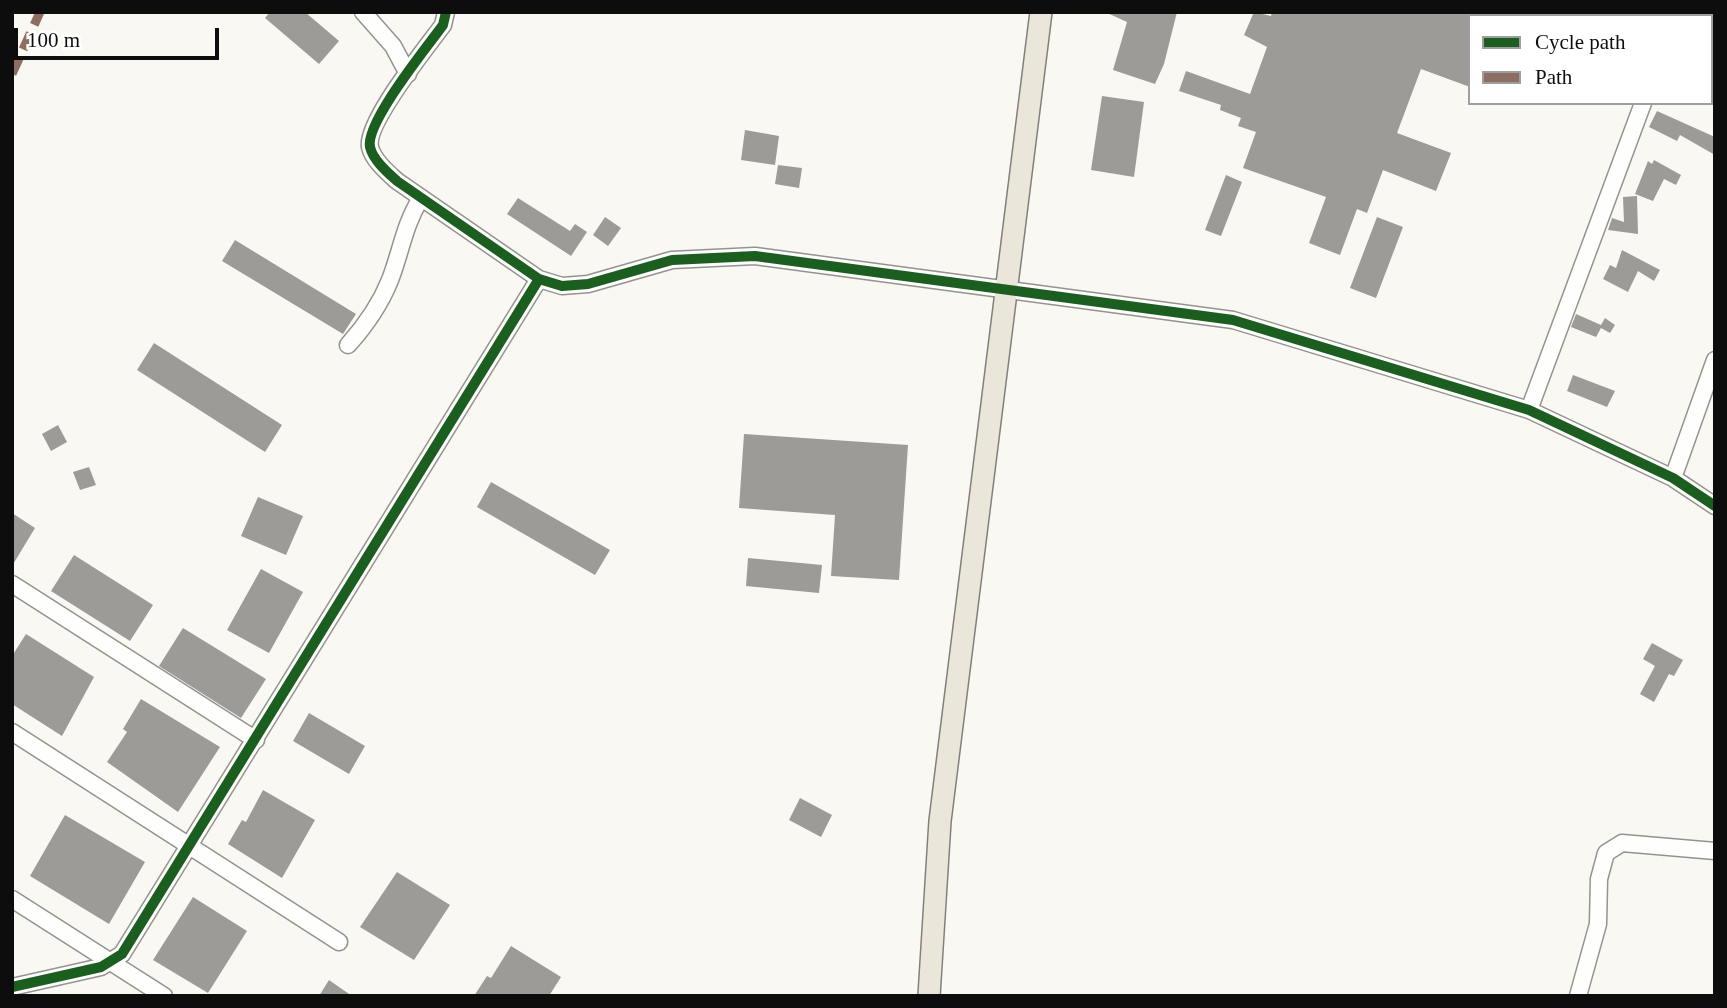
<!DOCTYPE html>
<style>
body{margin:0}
#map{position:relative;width:1727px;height:1008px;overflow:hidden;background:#faf8f2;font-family:Georgia,serif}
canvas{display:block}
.frame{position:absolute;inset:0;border:14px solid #0d0d0d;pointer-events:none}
.legend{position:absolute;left:1468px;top:14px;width:245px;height:91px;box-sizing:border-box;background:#fff;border:2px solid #9e9e9e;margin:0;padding:9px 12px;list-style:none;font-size:21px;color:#0d0d0d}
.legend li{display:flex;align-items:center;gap:14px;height:35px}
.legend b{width:35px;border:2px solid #9e9e9e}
.scale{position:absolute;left:14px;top:28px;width:205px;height:32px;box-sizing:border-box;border:4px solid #0d0d0d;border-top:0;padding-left:9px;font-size:21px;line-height:24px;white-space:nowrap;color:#0d0d0d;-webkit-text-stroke:5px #fff;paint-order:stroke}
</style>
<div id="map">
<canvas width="1727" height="1008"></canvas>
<div class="frame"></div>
<ul class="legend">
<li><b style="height:9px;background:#1b5e20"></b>Cycle path</li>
<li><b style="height:9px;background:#8d6e63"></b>Path</li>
</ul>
<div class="scale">100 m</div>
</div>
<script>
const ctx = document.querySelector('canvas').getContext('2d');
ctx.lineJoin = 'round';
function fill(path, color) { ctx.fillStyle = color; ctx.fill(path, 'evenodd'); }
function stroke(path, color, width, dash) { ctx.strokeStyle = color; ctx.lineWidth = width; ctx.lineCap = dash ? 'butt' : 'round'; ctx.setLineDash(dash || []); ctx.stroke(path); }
fill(new Path2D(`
 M 270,12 L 305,12 L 339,41 L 319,64 L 265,18 Z
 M 1105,12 L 1177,12 L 1164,64 L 1155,84 L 1113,70 L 1127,22 Z
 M 1254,12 L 1271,16 L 1272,12 L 1470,12 L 1470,87 L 1421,69 L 1397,133 L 1451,153 L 1436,191 L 1383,170 L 1367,213 L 1357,209 L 1340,255 L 1309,243 L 1326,197 L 1243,168 L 1256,132 L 1238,126 L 1241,118 L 1220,110 L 1221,105 L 1179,91 L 1186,71 L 1250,94 L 1267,47 L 1244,35 Z
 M 1102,96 L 1144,102 L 1134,177 L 1091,170 Z
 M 1657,111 L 1715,137 L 1715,155 L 1680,135 L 1677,141 L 1649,127 Z
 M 745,130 L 779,136 L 775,165 L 741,160 Z
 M 1654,160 L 1681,175 L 1676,185 L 1664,179 L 1653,201 L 1635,194 L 1648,161 L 1652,164 Z
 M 778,165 L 802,168 L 799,188 L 775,184 Z
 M 1226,175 L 1242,182 L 1221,236 L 1205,230 Z
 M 1637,196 L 1638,234 L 1608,230 L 1612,218 L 1624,222 L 1623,197 Z
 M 518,198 L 570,231 L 575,224 L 587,232 L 571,256 L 507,214 Z
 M 605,217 L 621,228 L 608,246 L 593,235 Z
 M 1377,217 L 1403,227 L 1376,298 L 1350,288 Z
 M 235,240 L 356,314 L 343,334 L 222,261 Z
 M 1622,250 L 1660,270 L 1654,281 L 1638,271 L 1628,292 L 1603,279 L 1610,265 L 1616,268 Z
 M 1576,314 L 1601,325 L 1605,318 L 1615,325 L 1610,333 L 1601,328 L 1596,337 L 1571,327 Z
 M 154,343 L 282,425 L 265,452 L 137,370 Z
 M 1573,375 L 1615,391 L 1607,407 L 1567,391 Z
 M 58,425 L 67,442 L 51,451 L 42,434 Z
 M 744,434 L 908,445 L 899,580 L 831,576 L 835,515 L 739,508 Z
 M 89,467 L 96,485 L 80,490 L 73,472 Z
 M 491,482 L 610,550 L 595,575 L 477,507 Z
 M 258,497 L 303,516 L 286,555 L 241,536 Z
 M 12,513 L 35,528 L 12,566 Z
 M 74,555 L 153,605 L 130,641 L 51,591 Z
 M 748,558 L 822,565 L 819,593 L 746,586 Z
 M 261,569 L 303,592 L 269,653 L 227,630 Z
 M 183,628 L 266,679 L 241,718 L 159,666 Z
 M 26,634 L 94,677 L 62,736 L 12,704 L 12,656 Z
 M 1652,643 L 1683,660 L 1674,676 L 1669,674 L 1654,702 L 1640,694 L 1655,666 L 1643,659 Z
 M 141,699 L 220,747 L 178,812 L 107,762 L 127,732 L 123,729 Z
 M 309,713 L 365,746 L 349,774 L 293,741 Z
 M 263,790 L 315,820 L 282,878 L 228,844 L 242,820 L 246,822 Z
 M 800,798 L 832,815 L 821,837 L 789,820 Z
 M 65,815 L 145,862 L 109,924 L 30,876 Z
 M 397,872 L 450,905 L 414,960 L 360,927 Z
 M 193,897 L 247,931 L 208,993 L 153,960 Z
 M 511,946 L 561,977 L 549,996 L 474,996 L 487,976 L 491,978 Z
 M 329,980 L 352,996 L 319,996 Z`), '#9d9b97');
const minor = new Path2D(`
 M 363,12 L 393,46 L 408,74
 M 446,12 L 443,25 C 427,47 365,123 370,147 C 373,160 387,172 397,181 L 539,279 L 562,286 L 588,284 L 672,260 L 755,256 L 1233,320 L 1529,410 L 1673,478 L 1715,506
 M 1675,16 L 1676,12
 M 348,345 C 366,325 380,305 390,280 C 401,252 404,225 421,198
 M 1529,410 L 1643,103
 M 1673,478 L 1715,360
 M 12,584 L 256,740
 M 12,732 L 339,942
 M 12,899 L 164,996
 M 12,987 L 101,967 L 122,954 L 539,279
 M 1578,996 L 1598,924 L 1599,879 L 1606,853 L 1622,843 L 1715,851`);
const major = new Path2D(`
 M 929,996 L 940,821 L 1041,12`);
stroke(minor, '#949390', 19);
stroke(major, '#81807d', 24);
stroke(minor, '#fefefd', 16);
stroke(major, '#eae6da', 21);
stroke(new Path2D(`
 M 12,74 L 40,12`), '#8d6e63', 9, [18, 9]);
stroke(new Path2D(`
 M 446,12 L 443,25 C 427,47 365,123 370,147 C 373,160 387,172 397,181 L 539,279 L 562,286 L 588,284 L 672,260 L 755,256 L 1233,320 L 1529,410 L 1673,478 L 1715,506
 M 12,987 L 101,967 L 122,954 L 539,279`), '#1b5e20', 10);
</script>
